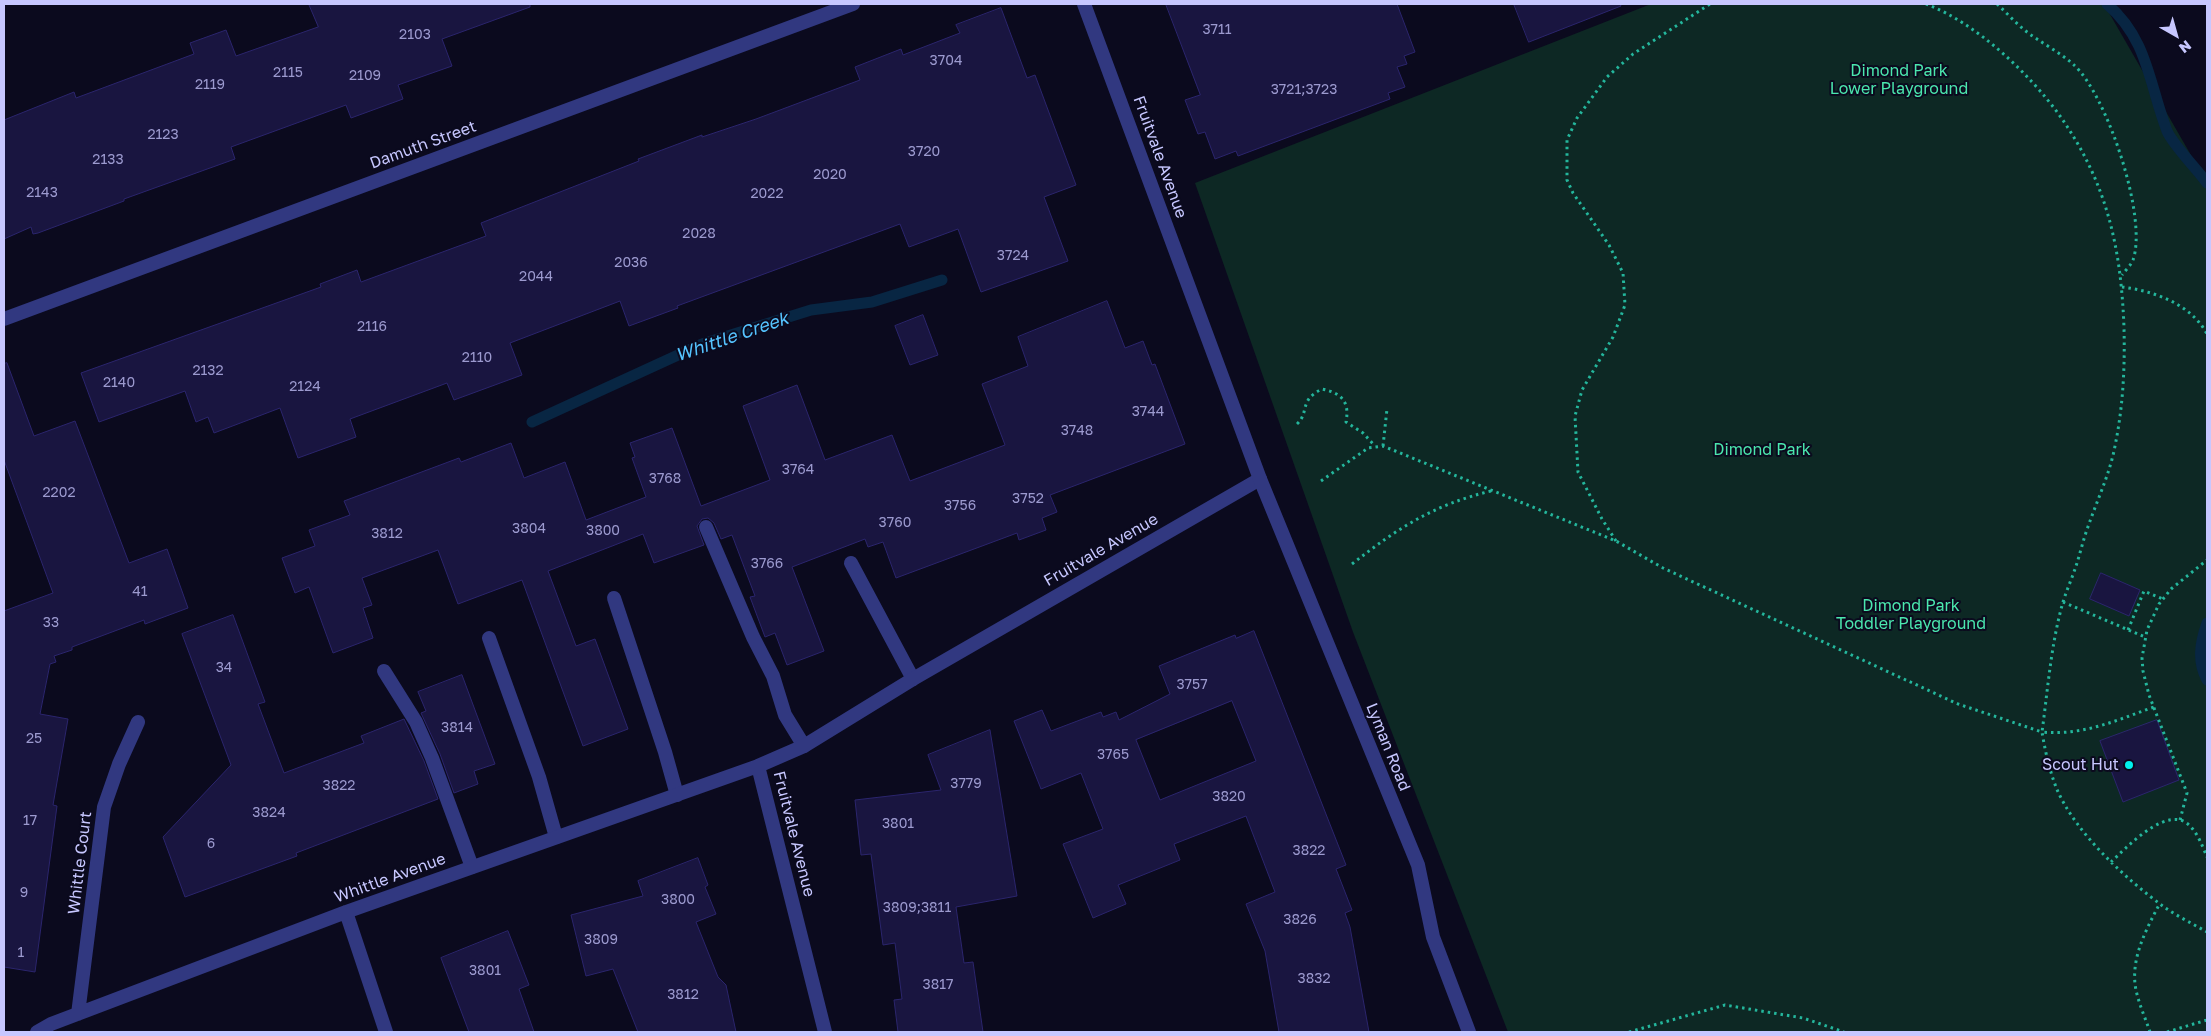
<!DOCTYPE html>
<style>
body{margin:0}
#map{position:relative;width:2211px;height:1036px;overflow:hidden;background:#0b0a1e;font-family:"Golos Text",sans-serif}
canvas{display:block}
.frame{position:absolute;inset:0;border:5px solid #c7c7ff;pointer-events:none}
.north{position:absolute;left:2151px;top:10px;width:50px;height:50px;-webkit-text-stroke:4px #0b0a1e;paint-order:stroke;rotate:142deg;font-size:14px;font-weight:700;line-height:20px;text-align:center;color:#c7c7ff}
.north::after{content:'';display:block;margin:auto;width:18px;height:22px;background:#c7c7ff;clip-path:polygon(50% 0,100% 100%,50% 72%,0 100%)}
</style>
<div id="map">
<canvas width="2211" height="1036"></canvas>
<div class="frame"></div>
<div class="north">N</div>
</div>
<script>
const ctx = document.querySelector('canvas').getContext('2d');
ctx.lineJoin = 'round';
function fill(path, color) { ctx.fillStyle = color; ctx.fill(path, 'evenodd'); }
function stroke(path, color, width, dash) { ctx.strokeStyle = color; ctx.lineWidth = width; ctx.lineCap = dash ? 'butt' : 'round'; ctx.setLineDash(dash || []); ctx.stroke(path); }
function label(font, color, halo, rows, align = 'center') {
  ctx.font = font + ' "Golos Text",sans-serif'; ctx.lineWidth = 4; ctx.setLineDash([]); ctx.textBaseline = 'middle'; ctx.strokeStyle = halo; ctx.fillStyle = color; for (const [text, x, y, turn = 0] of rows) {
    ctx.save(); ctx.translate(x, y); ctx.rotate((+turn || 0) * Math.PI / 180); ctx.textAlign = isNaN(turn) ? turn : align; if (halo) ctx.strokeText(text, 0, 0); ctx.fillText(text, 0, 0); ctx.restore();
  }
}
fill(new Path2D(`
 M 1651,4 L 2104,4 L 2207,183 L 2207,1032 L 1508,1032 L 1353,632 L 1195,183 Z`), '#0d2824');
stroke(new Path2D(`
 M 2107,4 C 2148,39 2149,84 2167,131 C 2173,145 2197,169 2207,183
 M 532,422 L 702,344 L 811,310 L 872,302 L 942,280
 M 2207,623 C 2200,643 2197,661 2207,680`), '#082643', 11);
const building = new Path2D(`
 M 309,4 L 530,4 L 530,7 L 442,39 L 452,66 L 398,85 L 403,99 L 351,118 L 346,105 L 231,147 L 235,159 L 124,199 L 124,201 L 38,233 L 33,234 L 31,227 L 4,239 L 4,120 L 74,92 L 76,98 L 194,54 L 190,43 L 226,30 L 236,56 L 318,27 Z
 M 1166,4 L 1397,4 L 1415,52 L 1404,56 L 1407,64 L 1397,67 L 1405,87 L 1388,93 L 1390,99 L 1238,156 L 1236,151 L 1215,159 L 1205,132 L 1198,134 L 1185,100 L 1200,95 Z
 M 1514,4 L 1620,4 L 1621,6 L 1529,42 Z
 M 1001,8 L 1027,78 L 1035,75 L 1076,185 L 1044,197 L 1068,261 L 981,292 L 958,229 L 909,247 L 900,224 L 677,306 L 678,308 L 629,326 L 620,301 L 510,343 L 522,375 L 454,400 L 447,383 L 350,419 L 356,437 L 298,458 L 280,408 L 214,433 L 208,417 L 196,422 L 185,391 L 99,422 L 81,373 L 321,287 L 320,284 L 357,270 L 361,282 L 486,236 L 481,223 L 639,161 L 638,159 L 702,135 L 702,137 L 756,119 L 860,80 L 855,67 L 901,49 L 903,55 L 960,33 L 956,25 Z
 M 1107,301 L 1125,348 L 1143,341 L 1152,365 L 1155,364 L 1185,444 L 1050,495 L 1057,512 L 1042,518 L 1046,530 L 1019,540 L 1017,533 L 896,578 L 883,542 L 868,547 L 865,539 L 792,567 L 824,651 L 787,665 L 775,633 L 765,637 L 750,597 L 755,596 L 732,535 L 721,539 L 714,523 L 708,518 L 702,519 L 697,526 L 704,545 L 654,563 L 643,534 L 548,571 L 576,646 L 595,639 L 628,729 L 583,746 L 522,580 L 458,604 L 438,550 L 362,578 L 372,605 L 363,608 L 373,638 L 333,653 L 309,587 L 295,593 L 282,558 L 315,546 L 309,530 L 350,515 L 344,501 L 459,458 L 461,462 L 511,443 L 524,478 L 565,462 L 586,520 L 646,497 L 632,458 L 635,457 L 630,443 L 672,428 L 701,506 L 770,480 L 743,406 L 797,385 L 825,460 L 892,435 L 910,481 L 1005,445 L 982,384 L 1028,366 L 1018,337 Z
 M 923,315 L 938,355 L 910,365 L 895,326 Z
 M 7,363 L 34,436 L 75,421 L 129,563 L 167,549 L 188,608 L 145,624 L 144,620 L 72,647 L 72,650 L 54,656 L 56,662 L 50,664 L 40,714 L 68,719 L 53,805 L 57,806 L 35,972 L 4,967 L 4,611 L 53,593 L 4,460 L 4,364 Z
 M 2101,573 L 2140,590 L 2129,616 L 2090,599 Z
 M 233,615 L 265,702 L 258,704 L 284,773 L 364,743 L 361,736 L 404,719 L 424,761 L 438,799 L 296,853 L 297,856 L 185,897 L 163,837 L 231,765 L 182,634 Z
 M 1254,631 L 1346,865 L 1336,869 L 1352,910 L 1345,913 L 1350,927 L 1369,1032 L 1279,1032 L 1265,951 L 1246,904 L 1275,892 L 1246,816 L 1174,844 L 1180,860 L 1118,885 L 1126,904 L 1093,918 L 1063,844 L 1103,829 L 1081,773 L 1041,789 L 1014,721 L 1042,710 L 1051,731 L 1101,712 L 1103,717 L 1116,712 L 1119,720 L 1170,694 L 1159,666 L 1235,635 L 1236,638 ZM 1232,701 L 1256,761 L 1160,800 L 1136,740 Z
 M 462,675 L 495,764 L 474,771 L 478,784 L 454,793 L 440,754 L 421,713 L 426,711 L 418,692 Z
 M 2157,720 L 2179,780 L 2123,802 L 2100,741 Z
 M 990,730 L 1017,896 L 956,907 L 964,963 L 973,962 L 983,1032 L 898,1032 L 894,1000 L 902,999 L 895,943 L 883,945 L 871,854 L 861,855 L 855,800 L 941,790 L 928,755 Z
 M 698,858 L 708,885 L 705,887 L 716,914 L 696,922 L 718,977 L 726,985 L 736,1032 L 638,1032 L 613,969 L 586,976 L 571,915 L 643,896 L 638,881 Z
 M 508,931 L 529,985 L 519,989 L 534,1032 L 469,1032 L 441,958 Z`);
fill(building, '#191540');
stroke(building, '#2b256d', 1);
stroke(new Path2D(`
 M 1926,4 C 1976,23 2029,73 2060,116 C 2107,183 2121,247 2124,328 C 2125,368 2123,407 2115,446 C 2110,473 2098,498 2089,524 C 2084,537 2081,550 2077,563 C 2073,576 2067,589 2063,602 C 2051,644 2048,688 2042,732 C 2083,736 2117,720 2154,707
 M 1997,4 C 2009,15 2020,28 2034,37 C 2047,46 2062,54 2074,65 C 2107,95 2148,218 2133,260 C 2131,265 2125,271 2122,275
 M 2122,287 C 2154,291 2191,304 2207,334
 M 1297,424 C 1310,412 1298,401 1322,389 C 1341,393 1350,401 1346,422 L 1363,433 L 1375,446
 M 1383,446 L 1387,409
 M 1321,481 L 1368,448 L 1383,446 L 1616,541 L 1663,568 L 1958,704 L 2042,732 C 2045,750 2049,769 2056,787 C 2074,832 2126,879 2164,907 C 2177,916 2193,924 2207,932
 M 1616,541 L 1602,519 L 1578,472 L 1575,416 L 1582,390 L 1613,337 L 1625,305 L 1623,273 L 1609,245 L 1573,193 L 1567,180 L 1567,140 L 1577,118 L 1607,77 L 1633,54 L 1710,4
 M 1352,564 C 1398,528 1433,505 1491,491
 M 2063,602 L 2145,637
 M 2128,630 L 2144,591 L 2163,599
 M 2180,820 L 2187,793 L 2149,695 L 2143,671 L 2142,658 L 2147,630 L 2159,604 L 2171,589 L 2207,560
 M 2111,862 C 2126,848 2157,815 2180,820 C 2194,823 2202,845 2207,857
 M 1629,1032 L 1725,1005 L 1803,1018 L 1844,1032
 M 2150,1032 C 2145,1017 2137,1000 2135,984 C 2132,955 2147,928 2160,903
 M 2167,1032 L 2207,1020`), '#24b69c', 3, [2.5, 4]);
stroke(new Path2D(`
 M 706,527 L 753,637 L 773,676 L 785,715 L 804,746
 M 851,563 L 913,679
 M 614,598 L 665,752 L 677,795
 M 489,638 L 539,777 L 556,837
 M 384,671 L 416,722 L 432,758 L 472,867`), '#313880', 14);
stroke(new Path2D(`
 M 4,319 L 853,4
 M 346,912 L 386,1032
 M 78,1014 L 104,807 L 119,764 L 138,722
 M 37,1032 L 51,1024 L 346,912 L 758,766
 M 825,1032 L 758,766 L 804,746 L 913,679 L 1260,479`), '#313880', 14);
stroke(new Path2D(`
 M 1084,4 L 1260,479 L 1418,865 L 1433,937 L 1469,1032`), '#313880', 14);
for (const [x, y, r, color] of [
 [2129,765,5,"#00f2ee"]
]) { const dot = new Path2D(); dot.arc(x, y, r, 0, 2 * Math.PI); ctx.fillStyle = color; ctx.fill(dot); stroke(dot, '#0b0a1e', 2); }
label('14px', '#9c9acf', null, [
 ["3711",1217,30],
 ["2103",415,35],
 ["3704",946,61],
 ["2115",288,73],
 ["2109",365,76],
 ["2119",210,85],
 ["3721;3723",1304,90],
 ["2123",163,135],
 ["3720",924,152],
 ["2133",108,160],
 ["2020",830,175],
 ["2143",42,193],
 ["2022",767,194],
 ["2028",699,234],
 ["3724",1013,256],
 ["2036",631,263],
 ["2044",536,277],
 ["2116",372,327],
 ["2110",477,358],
 ["2132",208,371],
 ["2140",119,383],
 ["2124",305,387],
 ["3744",1148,412],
 ["3748",1077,431],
 ["3764",798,470],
 ["3768",665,479],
 ["2202",59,493],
 ["3752",1028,499],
 ["3756",960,506],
 ["3760",895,523],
 ["3804",529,529],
 ["3800",603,531],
 ["3812",387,534],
 ["3766",767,564],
 ["41",140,592],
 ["33",51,623],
 ["34",224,668],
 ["3757",1192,685],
 ["3814",457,728],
 ["25",34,739],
 ["3765",1113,755],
 ["3779",966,784],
 ["3822",339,786],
 ["3820",1229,797],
 ["3824",269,813],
 ["17",30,821],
 ["3801",898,824],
 ["6",211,844],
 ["3822",1309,851],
 ["9",24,893],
 ["3800",678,900],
 ["3809;3811",917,908],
 ["3826",1300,920],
 ["3809",601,940],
 ["1",21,953],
 ["3801",485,971],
 ["3832",1314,979],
 ["3817",938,985],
 ["3812",683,995]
]);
label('16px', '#4be7ae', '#0b0a1e', [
 ["Dimond Park",1899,71],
 ["Lower Playground",1899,89],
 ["Dimond Park",1762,450],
 ["Dimond Park",1911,606],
 ["Toddler Playground",1911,624]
]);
label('16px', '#c7c7ff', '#0b0a1e', [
 ["Damuth Street",423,145,-20],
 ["Fruitvale Avenue",1160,157,70],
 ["Fruitvale Avenue",1101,550,-30],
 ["Lyman Road",1388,747,68],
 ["Fruitvale Avenue",794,834,76],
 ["Whittle Court",80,863,-83],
 ["Whittle Avenue",390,878,-20]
]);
label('16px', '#c7c7ff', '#0b0a1e', [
 ["Scout Hut",2119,765]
], 'right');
label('italic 18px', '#55c4ff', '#0b0a1e', [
 ["Whittle Creek",732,337,-19]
]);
</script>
